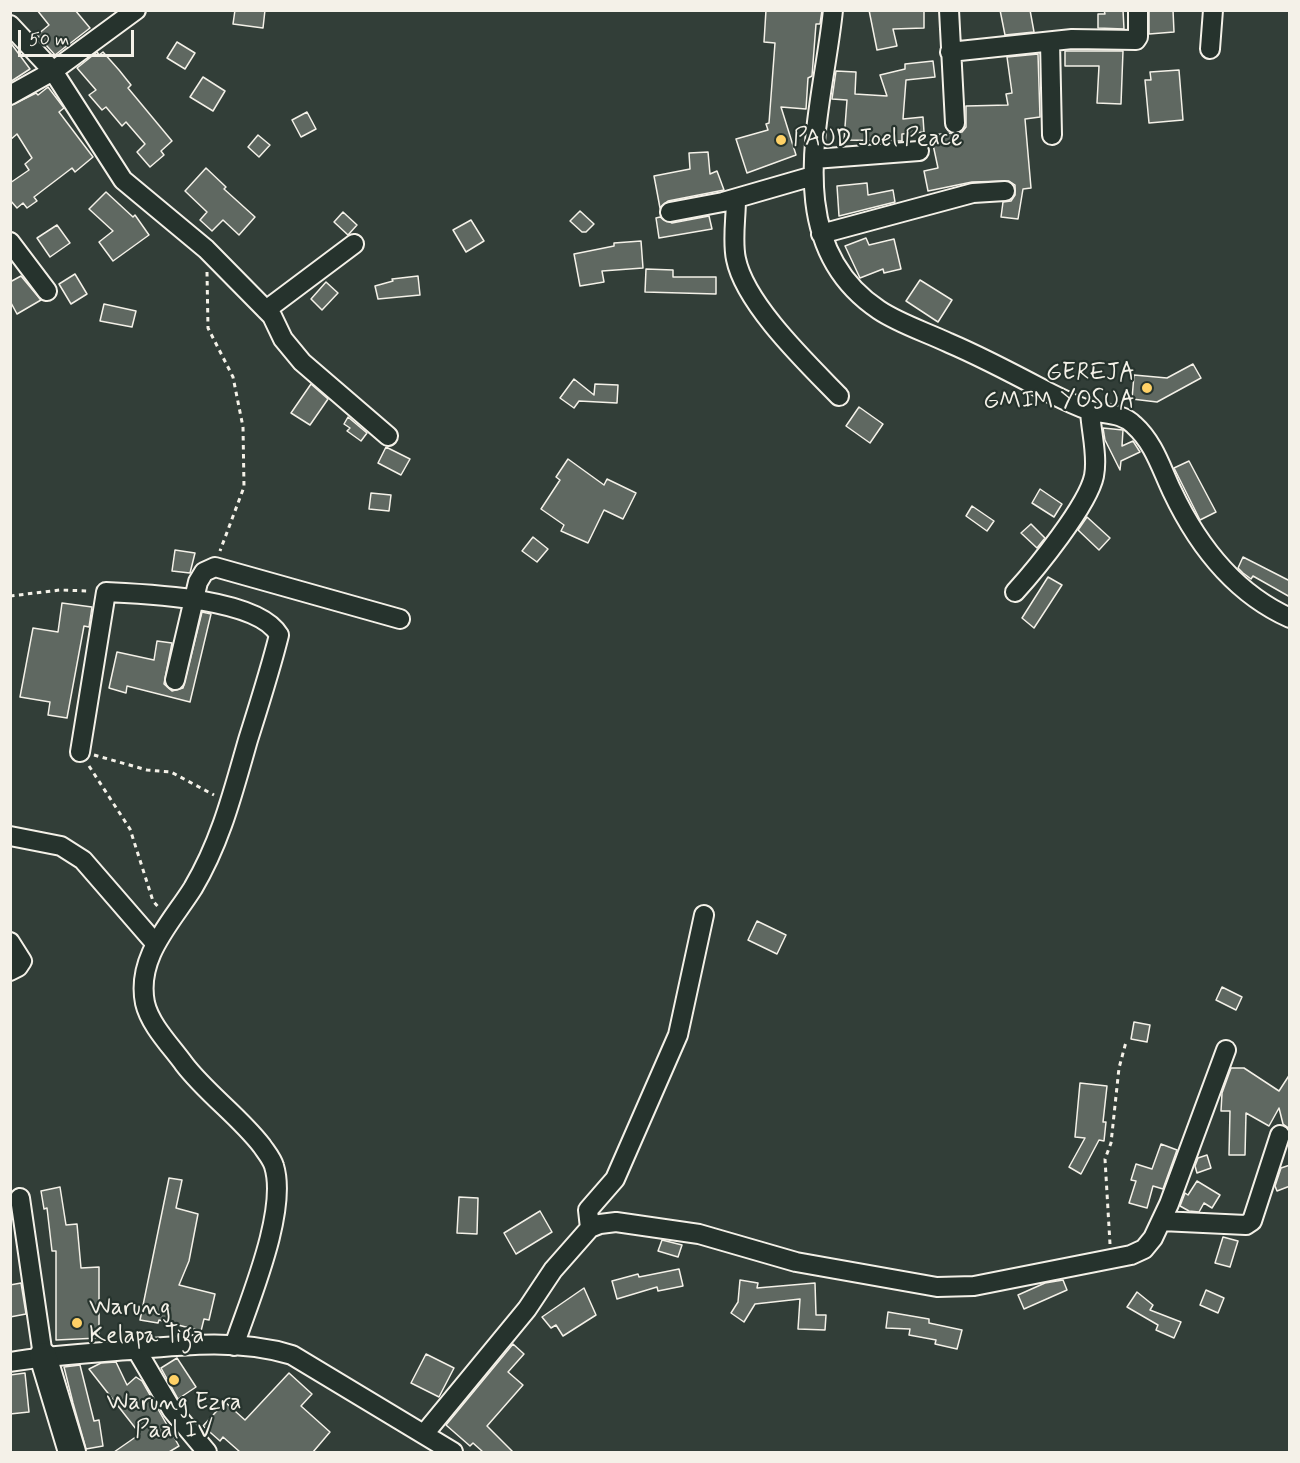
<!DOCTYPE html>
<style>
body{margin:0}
#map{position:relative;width:1300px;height:1463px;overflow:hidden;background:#323e38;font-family:Mynerve,sans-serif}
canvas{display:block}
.frame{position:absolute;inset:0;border:12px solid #f4f1e8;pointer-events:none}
.scale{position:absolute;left:18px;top:30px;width:116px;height:27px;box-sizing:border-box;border:3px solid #f4f1e8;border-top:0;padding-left:8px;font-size:18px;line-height:21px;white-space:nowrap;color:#f4f1e8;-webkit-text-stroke:4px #26332d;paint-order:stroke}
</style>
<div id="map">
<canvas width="1300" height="1463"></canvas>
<div class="frame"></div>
<div class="scale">50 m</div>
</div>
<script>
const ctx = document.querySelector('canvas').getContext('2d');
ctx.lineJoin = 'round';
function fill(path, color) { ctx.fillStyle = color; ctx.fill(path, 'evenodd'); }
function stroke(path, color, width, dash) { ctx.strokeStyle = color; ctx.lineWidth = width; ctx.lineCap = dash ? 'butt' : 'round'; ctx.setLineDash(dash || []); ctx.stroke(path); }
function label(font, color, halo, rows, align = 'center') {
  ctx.font = font + ' Mynerve,sans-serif'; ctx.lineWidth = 4.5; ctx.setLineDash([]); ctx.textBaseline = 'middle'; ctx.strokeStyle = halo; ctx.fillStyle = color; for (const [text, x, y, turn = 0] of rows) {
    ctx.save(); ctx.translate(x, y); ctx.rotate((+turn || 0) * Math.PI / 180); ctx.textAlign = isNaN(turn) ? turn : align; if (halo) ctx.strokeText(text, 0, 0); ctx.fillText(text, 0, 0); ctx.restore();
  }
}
const building = new Path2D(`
 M 37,10 L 75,10 L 90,28 L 55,55 L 37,35 L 49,25 Z
 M 235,10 L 265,10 L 263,28 L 233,24 Z
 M 766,10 L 822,10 L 820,24 L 816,24 L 812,76 L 808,78 L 806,109 L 781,107 L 796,155 L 747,173 L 736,139 L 768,130 L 766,124 L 769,123 L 775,43 L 764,42 Z
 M 869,10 L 924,10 L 924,28 L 893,29 L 897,46 L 877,50 Z
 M 1000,10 L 1030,10 L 1034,32 L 1005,35 Z
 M 1104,10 L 1123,10 L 1124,29 L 1098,28 L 1098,14 L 1105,14 Z
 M 1149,10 L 1173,10 L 1174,32 L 1149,34 Z
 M 10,42 L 30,69 L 10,82 Z
 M 177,42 L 195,53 L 185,69 L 167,58 Z
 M 1065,51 L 1123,51 L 1121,104 L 1097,103 L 1099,66 L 1065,66 Z
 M 97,52 L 99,55 L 103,52 L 119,70 L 131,85 L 128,88 L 172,141 L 161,151 L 164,155 L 150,167 L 137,152 L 145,144 L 126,122 L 122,126 L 106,107 L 102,110 L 89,95 L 96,90 L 77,68 Z
 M 1038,54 L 1040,117 L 1025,119 L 1031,188 L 1023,189 L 1018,219 L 1001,217 L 1003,202 L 1011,201 L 1015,195 L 1015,185 L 1009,181 L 972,182 L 928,191 L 924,171 L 938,168 L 931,135 L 962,132 L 966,127 L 966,106 L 1008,105 L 1006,94 L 1012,93 L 1007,57 Z
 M 933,61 L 935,77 L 906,80 L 903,119 L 923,117 L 924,132 L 902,134 L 902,141 L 844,140 L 847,100 L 832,99 L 836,71 L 856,72 L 855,94 L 887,96 L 880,75 L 905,69 L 905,64 Z
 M 1179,70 L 1183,120 L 1149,123 L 1145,80 L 1151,80 L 1150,72 Z
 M 203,77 L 225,91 L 213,111 L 190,97 Z
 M 48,87 L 64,108 L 59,112 L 93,157 L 75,172 L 72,168 L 34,197 L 37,201 L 27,208 L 23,203 L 17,208 L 10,200 L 10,183 L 29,170 L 25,164 L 32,158 L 17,134 L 10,140 L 10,106 L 36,93 L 38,95 Z
 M 307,112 L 316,129 L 301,137 L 292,120 Z
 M 258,135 L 270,145 L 259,157 L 248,147 Z
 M 708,152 L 710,174 L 717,171 L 724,190 L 668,201 L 660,208 L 654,176 L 690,169 L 689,153 Z
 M 206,168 L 226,187 L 224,189 L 255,217 L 239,235 L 223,220 L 212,231 L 200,220 L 207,212 L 185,191 Z
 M 867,183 L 868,195 L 893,190 L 895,202 L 839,216 L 837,186 Z
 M 106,192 L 133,217 L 135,215 L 149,235 L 113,261 L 99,242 L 113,231 L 89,209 Z
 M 580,211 L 594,224 L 586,232 L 582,232 L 570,221 Z
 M 343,212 L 357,225 L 348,235 L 334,222 Z
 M 709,216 L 712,229 L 659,238 L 656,218 L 660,217 L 672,223 Z
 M 471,220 L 484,241 L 466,252 L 453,230 Z
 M 57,225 L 70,243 L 50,257 L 37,238 Z
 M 866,238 L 869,245 L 894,239 L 901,269 L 884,273 L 883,269 L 860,278 L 845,246 Z
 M 641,241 L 643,268 L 602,271 L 604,282 L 580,286 L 574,254 L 614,246 L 614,243 Z
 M 646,269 L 673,270 L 673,277 L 716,277 L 716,294 L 645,292 Z
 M 75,274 L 87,294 L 71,304 L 59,284 Z
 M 21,276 L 41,300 L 17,314 L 10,301 L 10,282 Z
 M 418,276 L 420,295 L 378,299 L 375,286 L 393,281 L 392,279 Z
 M 920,280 L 952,300 L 938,322 L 906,301 Z
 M 326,282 L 338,293 L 322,310 L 311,299 Z
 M 104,304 L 136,311 L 132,327 L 100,321 Z
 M 1193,364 L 1201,378 L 1157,402 L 1132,399 L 1134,375 L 1167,378 Z
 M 574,379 L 594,395 L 595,384 L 618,385 L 617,403 L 579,401 L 574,408 L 560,398 Z
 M 311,384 L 328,399 L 310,425 L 291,413 Z
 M 859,407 L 883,424 L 870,443 L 846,426 Z
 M 348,417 L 367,433 L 361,441 L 347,431 L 350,428 L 344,424 Z
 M 1103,428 L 1123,430 L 1122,446 L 1133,441 L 1140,452 L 1121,461 L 1120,470 L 1105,440 Z
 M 386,447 L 410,459 L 401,475 L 378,463 Z
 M 568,459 L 604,485 L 607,479 L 636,493 L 623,519 L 604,510 L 588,543 L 561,531 L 564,525 L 541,509 L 560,480 L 556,477 Z
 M 1189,461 L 1216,512 L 1200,520 L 1174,468 Z
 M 1040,489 L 1062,504 L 1054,517 L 1032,503 Z
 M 371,493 L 391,495 L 389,511 L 369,509 Z
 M 972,506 L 994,521 L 987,531 L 966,516 Z
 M 1087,517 L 1110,538 L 1099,550 L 1078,530 Z
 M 1031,524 L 1045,538 L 1037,548 L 1021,533 Z
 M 533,537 L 548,549 L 537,562 L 522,551 Z
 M 175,550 L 195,553 L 190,573 L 172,571 Z
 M 1243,557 L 1290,581 L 1290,597 L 1253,576 L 1251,579 L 1243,573 L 1238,568 Z
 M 1048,577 L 1062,585 L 1034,628 L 1022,618 Z
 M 62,603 L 92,607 L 89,627 L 84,626 L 67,718 L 48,715 L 50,702 L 20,697 L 33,628 L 58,632 Z
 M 202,612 L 211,614 L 190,702 L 127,686 L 126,693 L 109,688 L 117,652 L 154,660 L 157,641 L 172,643 L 164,684 L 172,691 L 183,688 Z
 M 757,921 L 786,935 L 777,954 L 748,940 Z
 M 1222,987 L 1242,997 L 1236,1010 L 1216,1000 Z
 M 1134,1022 L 1150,1025 L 1147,1042 L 1131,1039 Z
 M 1231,1068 L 1244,1068 L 1279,1091 L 1290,1074 L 1290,1129 L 1283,1124 L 1279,1108 L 1269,1126 L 1246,1113 L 1245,1155 L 1229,1155 L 1230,1111 L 1221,1111 L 1222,1093 Z
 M 1080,1083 L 1107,1086 L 1103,1122 L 1106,1122 L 1104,1141 L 1099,1140 L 1081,1174 L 1069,1167 L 1085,1138 L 1075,1137 Z
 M 1161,1144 L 1177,1150 L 1163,1189 L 1153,1186 L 1147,1208 L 1129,1203 L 1136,1181 L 1131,1180 L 1136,1164 L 1152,1169 Z
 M 1207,1155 L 1211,1168 L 1197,1173 L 1195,1166 L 1198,1158 Z
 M 1290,1165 L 1290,1186 L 1277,1191 L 1275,1186 L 1281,1168 Z
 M 169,1178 L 182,1180 L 176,1208 L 198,1214 L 189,1261 L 179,1285 L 215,1294 L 209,1320 L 204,1319 L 201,1331 L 159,1320 L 158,1323 L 140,1320 Z
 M 1197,1181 L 1220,1195 L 1212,1208 L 1204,1203 L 1199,1212 L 1189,1211 L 1180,1206 L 1185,1193 L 1188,1195 Z
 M 60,1187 L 66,1225 L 77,1224 L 81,1268 L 99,1267 L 99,1338 L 56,1340 L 56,1251 L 52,1251 L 47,1208 L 44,1209 L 41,1191 Z
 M 459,1197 L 478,1198 L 477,1234 L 457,1233 Z
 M 540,1211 L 552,1232 L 516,1254 L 504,1233 Z
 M 1223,1237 L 1238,1241 L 1230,1267 L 1215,1263 Z
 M 662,1240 L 682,1245 L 678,1257 L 658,1251 Z
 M 679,1269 L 683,1286 L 658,1291 L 657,1287 L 617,1299 L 612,1281 L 638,1274 L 639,1277 Z
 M 740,1280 L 758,1283 L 757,1288 L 815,1283 L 816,1315 L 826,1315 L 825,1330 L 798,1329 L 800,1299 L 755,1304 L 744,1322 L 731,1313 L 738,1302 Z
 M 1063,1280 L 1067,1290 L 1024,1309 L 1018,1295 L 1045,1283 Z
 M 21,1283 L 26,1314 L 10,1317 L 10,1285 Z
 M 584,1288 L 596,1315 L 563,1336 L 556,1325 L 551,1328 L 542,1317 Z
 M 1206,1290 L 1224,1298 L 1218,1313 L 1200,1305 Z
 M 1137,1292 L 1153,1305 L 1150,1310 L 1181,1322 L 1174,1338 L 1156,1330 L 1158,1325 L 1127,1307 Z
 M 888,1312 L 929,1319 L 929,1323 L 962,1330 L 957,1349 L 935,1344 L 936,1340 L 909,1335 L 910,1329 L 886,1328 Z
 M 513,1344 L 524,1354 L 508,1372 L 523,1385 L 487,1426 L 513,1452 L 483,1452 L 473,1443 L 470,1446 L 446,1425 Z
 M 426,1354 L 454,1368 L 439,1397 L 411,1383 Z
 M 177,1358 L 196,1387 L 178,1399 L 161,1368 Z
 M 116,1362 L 127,1385 L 136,1377 L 142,1381 L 179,1446 L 169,1452 L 114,1452 L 140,1434 L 89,1369 L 101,1363 Z
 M 80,1365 L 94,1421 L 99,1420 L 103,1446 L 86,1449 L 73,1403 L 64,1367 Z
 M 25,1373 L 29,1412 L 10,1414 L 10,1375 Z
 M 289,1373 L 312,1394 L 301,1406 L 330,1432 L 313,1452 L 240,1452 L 223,1437 L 220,1441 L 203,1426 L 225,1402 L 245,1420 Z`);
fill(building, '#5f6861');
stroke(building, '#f4f1e8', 1.5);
const street = new Path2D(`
 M 833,10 C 823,110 776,241 879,310 C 900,324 926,332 949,343 C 982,357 1014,374 1046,391 C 1060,398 1073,405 1088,410 C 1104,415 1121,412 1134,425 C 1154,443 1161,468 1172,491 C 1198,546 1234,593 1290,618
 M 949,10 L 955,123
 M 10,25 L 53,71 L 123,180 L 206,249 L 272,316 L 283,339 L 302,362 L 388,436
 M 1050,42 L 1052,135
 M 1210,49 L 1213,10
 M 950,52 L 1072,39 L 1136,40 L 1138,37 L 1138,10
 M 10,95 L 53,71 L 136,10
 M 814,159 L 919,151
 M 736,199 C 736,218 732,241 736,259 C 745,304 807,363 839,396
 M 670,212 L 723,202 L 813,176
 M 821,234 L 973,193 L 1005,191
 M 10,242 L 47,291
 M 266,310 L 354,244
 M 1015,592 C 1036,569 1088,505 1094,476 C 1098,456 1091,431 1090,411
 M 175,680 L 198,582 L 204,572 L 215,567 L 400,619
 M 80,752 L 106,592 C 147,594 258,598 279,635 C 270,671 259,705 248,740 C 233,792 221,841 193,888 C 171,923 136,957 145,1003 C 150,1025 171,1046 184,1064 C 207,1094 239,1116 262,1146 C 266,1152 272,1159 274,1166 C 288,1211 249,1301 234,1346
 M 10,836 L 61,846 L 83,860 L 155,943
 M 10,942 L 22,961 L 18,967 L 10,971
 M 20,1198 L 43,1356
 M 1161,1221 L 1246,1225 L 1252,1221 L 1280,1135
 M 590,1228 L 588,1210 L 615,1179 L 678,1035 L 704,915
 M 136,1349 L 172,1410 L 207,1452
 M 10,1362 C 50,1355 90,1353 130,1350 C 184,1345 239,1339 292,1355 L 453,1452
 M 424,1434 L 527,1309 L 553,1270 L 590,1228 L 600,1224 L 616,1222 L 699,1234 L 796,1262 L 937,1287 L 974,1286 L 1131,1255 L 1144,1249 L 1153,1238 L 1169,1204 L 1226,1050`);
const secondary = new Path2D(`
 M 43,1356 L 72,1452`);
stroke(street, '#f4f1e8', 22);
stroke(secondary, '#f4f1e8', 30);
stroke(new Path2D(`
 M 207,272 L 208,328 L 233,377 L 243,427 L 244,487 L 220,551
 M 10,596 L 60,590 L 89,591
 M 94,755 L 147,770 L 171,772 L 214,795
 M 89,766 L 130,829 L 153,901 L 160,909
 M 1110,1244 L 1105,1159 L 1111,1143 L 1119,1068 L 1126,1042`), '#f4f1e8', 3, [4.5, 4.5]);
stroke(street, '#26332d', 18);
stroke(secondary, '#26332d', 26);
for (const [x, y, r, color] of [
 [781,140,6,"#ffd166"],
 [1147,388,6,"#ffd166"],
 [77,1323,6,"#ffd166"],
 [174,1380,6,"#ffd166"]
]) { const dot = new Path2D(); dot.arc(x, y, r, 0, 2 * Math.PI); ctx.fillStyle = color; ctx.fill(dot); stroke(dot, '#26332d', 2); }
label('24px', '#f4f1e8', '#26332d', [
 ["PAUD Joel Peace",793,140],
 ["GEREJA",1135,374,"right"],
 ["GMIM YOSUA",1135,402,"right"],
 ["Warung",89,1309],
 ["Kelapa Tiga",89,1337],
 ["Warung Ezra",174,1404,"center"],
 ["Paal IV",174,1432,"center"]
], 'left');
</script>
